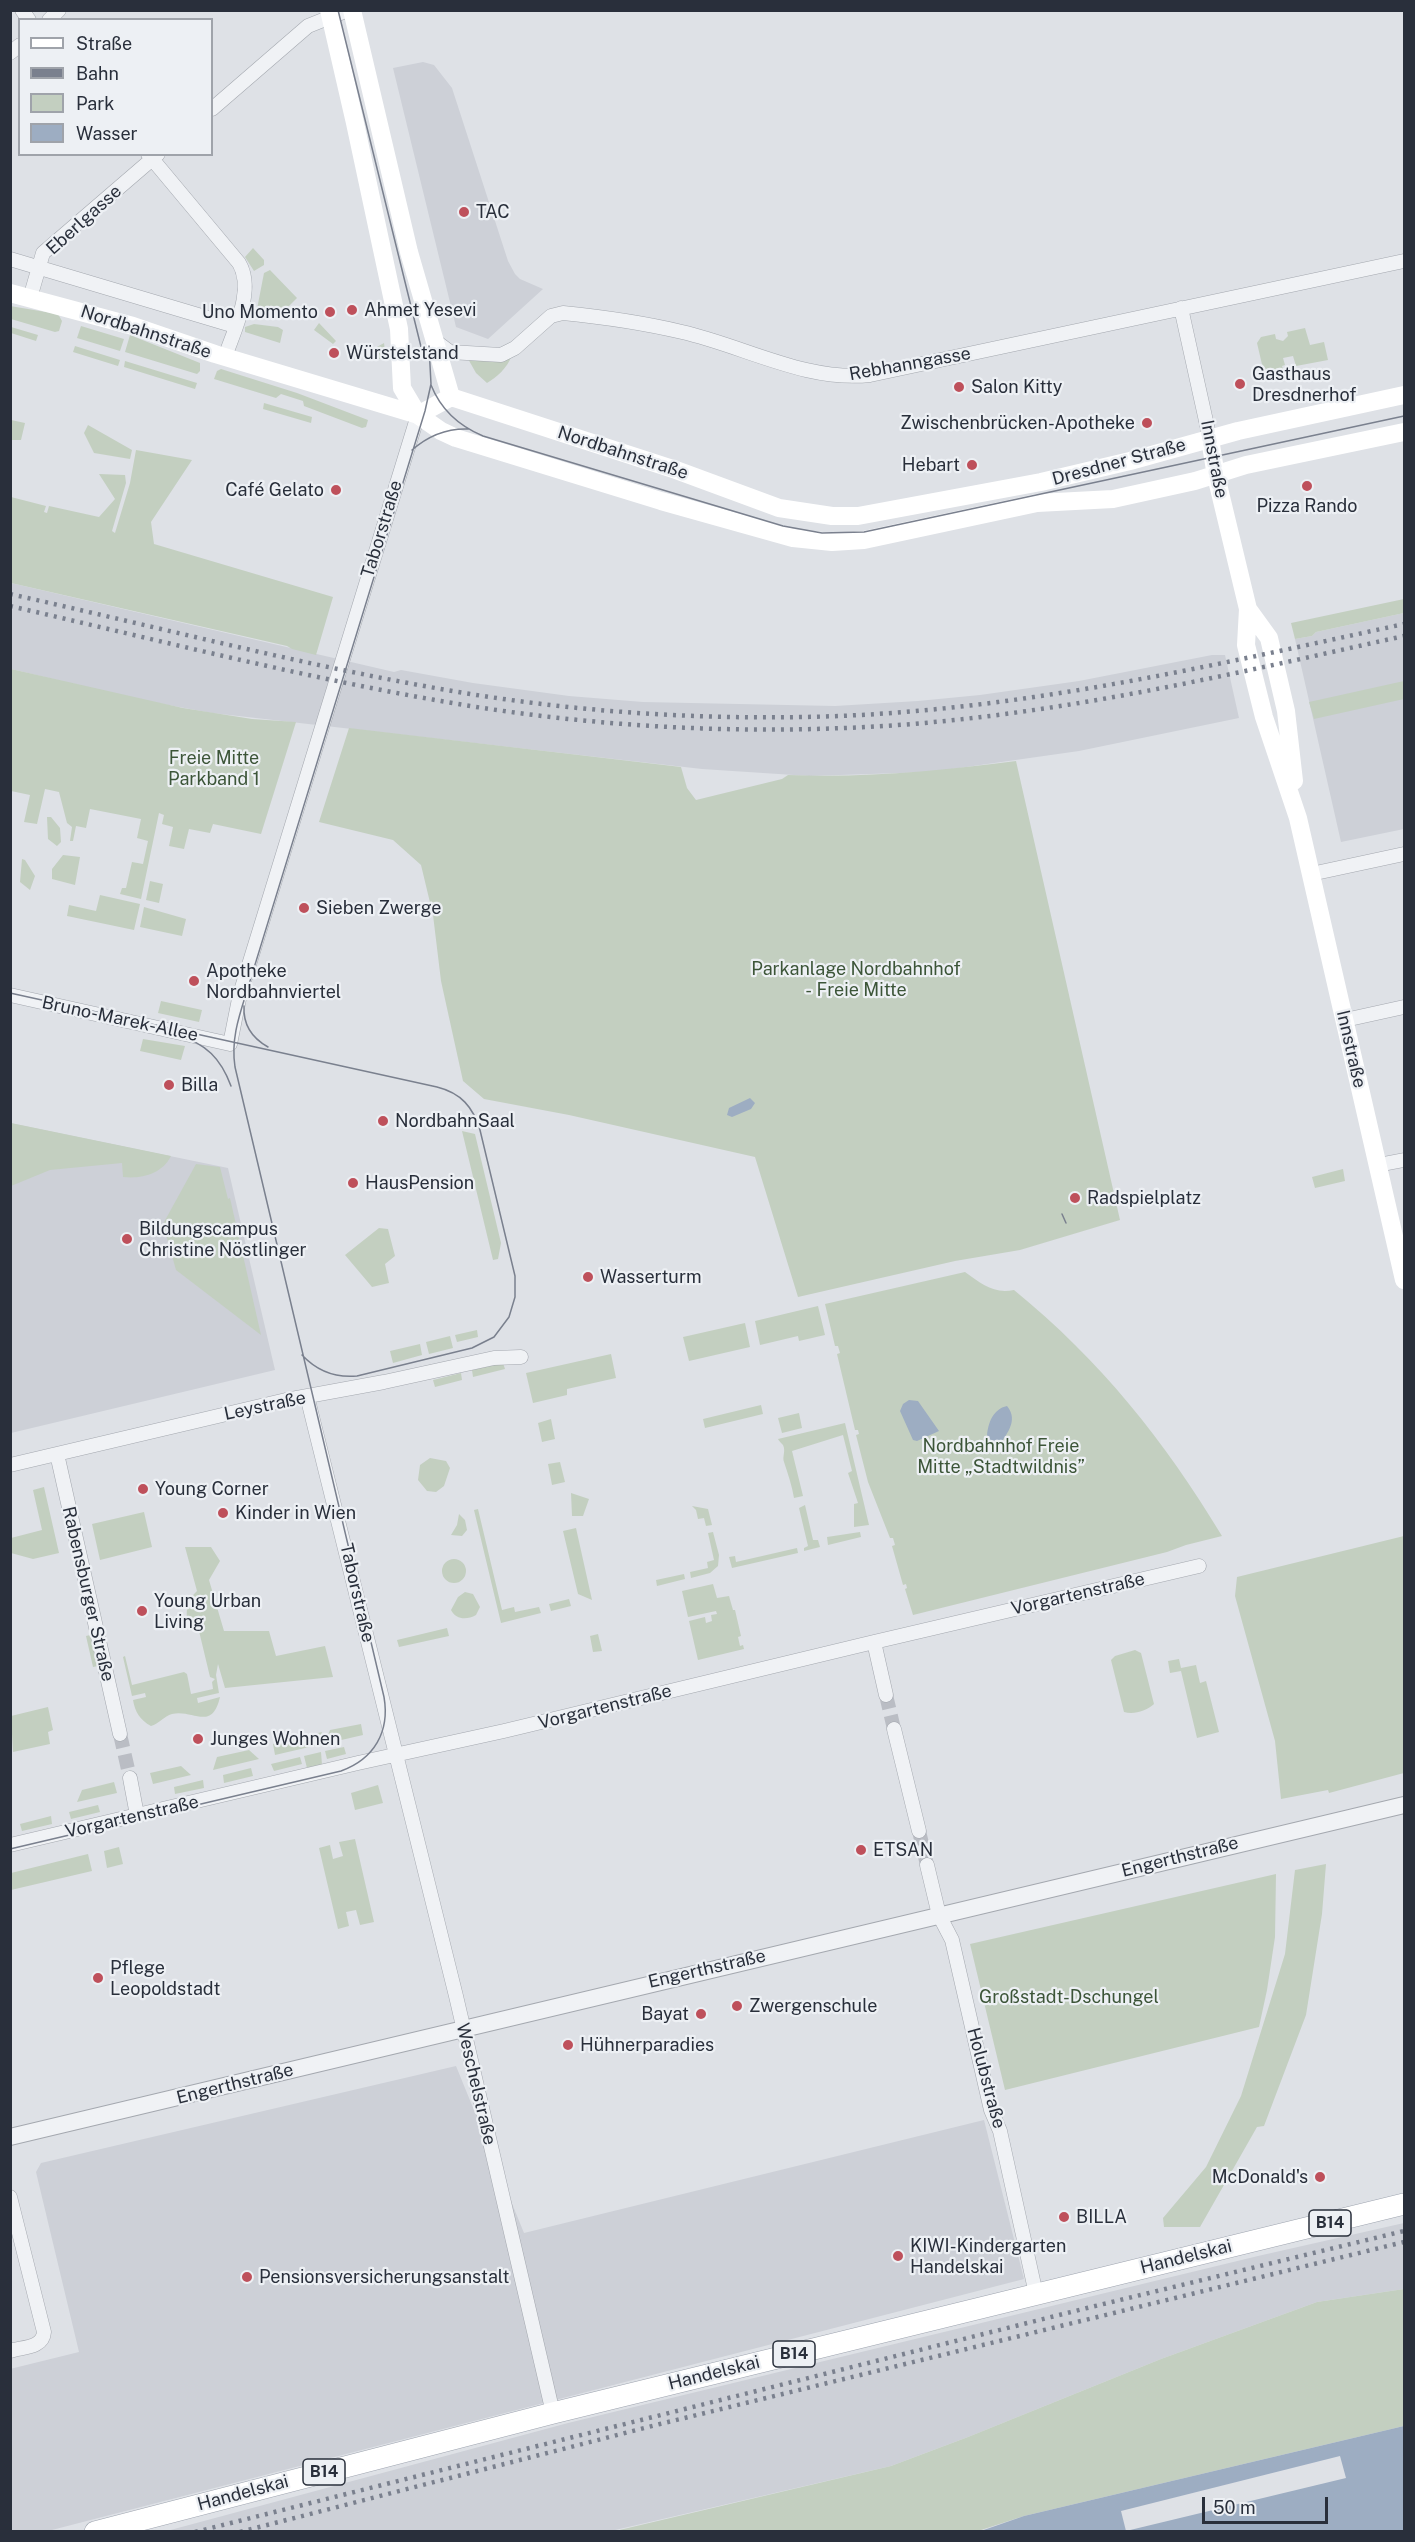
<!DOCTYPE html>
<meta charset="utf-8">
<style>
body{margin:0}
#map{position:relative;width:1415px;height:2542px;overflow:hidden;background:#dee1e6;font-family:"Public Sans",sans-serif}
canvas{display:block}
.frame{position:absolute;inset:0;border:12px solid #292f3b;pointer-events:none}
.legend{position:absolute;left:18px;top:18px;width:195px;height:138px;box-sizing:border-box;background:#edf0f4;border:2px solid #9fa3aa;margin:0;padding:8px 10px;list-style:none;font-size:18px;color:#292f3b}
.legend li{display:flex;align-items:center;gap:12px;height:30px}
.legend b{width:30px;border:2px solid #9fa3aa}
.scale{position:absolute;left:1202px;top:2497px;width:126px;height:27px;box-sizing:border-box;border:3px solid #292f3b;border-top:0;padding-left:8px;font-size:18px;line-height:21px;white-space:nowrap;color:#292f3b;-webkit-text-stroke:4px #edf0f4;paint-order:stroke}
</style>
<div id="map">
<canvas width="1415" height="2542"></canvas>
<div class="frame"></div>
<ul class="legend">
<li><b style="height:8px;background:#fff"></b>Straße</li>
<li><b style="height:8px;background:#7a808e"></b>Bahn</li>
<li><b style="height:16px;background:#c3cfc0"></b>Park</li>
<li><b style="height:16px;background:#9dadc2"></b>Wasser</li>
</ul>
<div class="scale">50 m</div>
</div>
<script>
const ctx = document.querySelector('canvas').getContext('2d');
ctx.lineJoin = 'round';
function fill(path, color) { ctx.fillStyle = color; ctx.fill(path, 'evenodd'); }
function stroke(path, color, width, dash) { ctx.strokeStyle = color; ctx.lineWidth = width; ctx.lineCap = dash ? 'butt' : 'round'; ctx.setLineDash(dash || []); ctx.stroke(path); }
function label(font, color, halo, rows, align = 'center') {
  ctx.font = font + ' "Public Sans",sans-serif'; ctx.lineWidth = 4.5; ctx.setLineDash([]); ctx.textBaseline = 'middle'; ctx.strokeStyle = halo; ctx.fillStyle = color; for (const [text, x, y, turn = 0] of rows) {
    ctx.save(); ctx.translate(x, y); ctx.rotate((+turn || 0) * Math.PI / 180); ctx.textAlign = isNaN(turn) ? turn : align; if (halo) ctx.strokeText(text, 0, 0); ctx.fillText(text, 0, 0); ctx.restore();
  }
}
fill(new Path2D(`
 M 423,62 L 434,65 L 452,88 L 508,261 L 515,274 L 520,279 L 543,289 L 488,339 L 456,327 L 393,68 Z
 M 11,583 L 394,672 L 401,670 L 473,683 L 569,696 L 643,702 L 835,706 L 918,701 L 980,695 L 1079,681 L 1212,655 L 1225,655 L 1239,718 L 1079,751 L 931,772 L 809,776 L 702,769 L 212,713 L 146,701 L 11,669 Z
 M 1404,613 L 1404,829 L 1341,842 L 1295,639 L 1312,636 L 1316,632 Z
 M 10,1123 L 228,1168 L 275,1370 L 11,1433 Z
 M 456,2066 L 524,2233 L 984,2120 L 1024,2279 L 48,2531 L 11,2531 L 10,2369 L 79,2352 L 36,2172 L 41,2163 Z
 M 1404,2223 L 1404,2289 L 1317,2302 L 1161,2359 L 968,2437 L 891,2466 L 611,2531 L 163,2532 L 568,2423 L 1258,2256 Z`), '#cdd0d7');
fill(new Path2D(`
 M 253,248 L 264,260 L 264,265 L 254,271 L 245,257 Z
 M 270,270 L 297,298 L 280,315 L 257,309 L 264,273 Z
 M 10,306 L 58,314 L 62,321 L 59,331 L 55,332 L 11,319 Z
 M 319,323 L 336,341 L 333,344 L 314,330 Z
 M 254,324 L 278,327 L 283,330 L 280,343 L 245,332 L 245,327 Z
 M 81,326 L 124,339 L 120,351 L 77,338 Z
 M 11,327 L 38,335 L 36,341 L 11,333 Z
 M 1305,328 L 1310,345 L 1324,342 L 1328,360 L 1296,366 L 1293,356 L 1283,358 L 1285,365 L 1282,366 L 1283,369 L 1264,373 L 1257,343 L 1261,337 L 1275,334 L 1276,339 L 1283,341 L 1288,336 L 1287,332 Z
 M 130,335 L 200,363 L 200,371 L 197,374 L 125,352 Z
 M 384,343 L 386,359 L 363,359 L 363,355 Z
 M 75,346 L 120,360 L 118,366 L 73,352 Z
 M 467,357 L 511,357 C 508,367 496,378 487,383 L 476,373 Z
 M 125,361 L 197,383 L 195,389 L 124,367 Z
 M 221,369 L 297,393 L 368,420 L 366,427 L 362,428 L 304,406 L 303,401 L 281,394 L 276,398 L 214,379 L 217,371 Z
 M 264,403 L 312,417 L 311,423 L 263,409 Z
 M 11,420 L 25,423 L 21,440 L 11,440 Z
 M 88,425 L 132,450 L 130,459 L 94,453 L 84,433 Z
 M 136,450 L 192,460 L 151,522 L 154,544 L 333,597 L 316,655 L 292,649 L 287,646 L 11,583 L 11,497 L 46,506 L 44,512 L 47,513 L 49,506 L 99,517 L 115,499 L 99,474 L 125,475 L 126,483 L 112,531 L 115,533 L 130,483 Z
 M 1404,599 L 1404,613 L 1316,632 L 1312,636 L 1295,639 L 1291,623 Z
 M 11,669 L 183,708 L 252,719 L 296,722 L 261,834 L 213,824 L 210,833 L 189,829 L 184,849 L 169,846 L 173,827 L 162,824 L 164,815 L 159,813 L 141,899 L 120,894 L 122,888 L 126,888 L 132,862 L 143,864 L 148,841 L 137,838 L 141,819 L 90,809 L 86,828 L 76,826 L 73,841 L 70,841 L 72,827 L 67,823 L 59,792 L 45,789 L 37,824 L 24,822 L 30,795 L 11,791 Z
 M 1404,681 L 1404,699 L 1314,719 L 1309,702 Z
 M 349,728 L 681,767 L 687,788 L 696,800 L 782,779 L 788,775 C 865,778 940,771 1016,761 L 1120,1220 L 1020,1250 L 955,1261 L 798,1297 L 755,1157 L 569,1115 L 484,1099 L 463,1081 L 441,981 L 433,915 L 421,865 L 393,840 L 319,822 Z
 M 47,817 L 51,817 L 60,828 L 61,842 L 57,846 L 48,839 Z
 M 63,855 L 80,857 L 75,885 L 52,879 L 52,869 Z
 M 22,859 L 25,860 L 35,876 L 30,890 L 20,882 Z
 M 150,881 L 163,884 L 159,903 L 146,900 Z
 M 100,895 L 140,904 L 134,930 L 67,916 L 69,905 L 96,911 Z
 M 144,907 L 186,919 L 182,936 L 140,927 Z
 M 161,1001 L 202,1010 L 199,1022 L 158,1013 Z
 M 143,1039 L 185,1046 L 181,1060 L 140,1051 Z
 M 11,1123 L 171,1156 C 162,1174 142,1179 123,1177 L 122,1163 L 50,1170 L 11,1186 Z
 M 462,1131 L 475,1134 L 501,1243 L 498,1259 L 493,1260 Z
 M 196,1164 L 220,1167 L 228,1199 L 230,1198 L 261,1335 L 176,1270 L 163,1224 Z
 M 1343,1169 L 1345,1181 L 1315,1188 L 1312,1177 Z
 M 379,1228 L 388,1229 L 395,1256 L 385,1264 L 389,1283 L 372,1287 L 345,1255 Z
 M 965,1272 C 982,1284 993,1294 1014,1290 C 1101,1361 1164,1440 1222,1536 L 1186,1545 L 1167,1552 L 913,1615 L 905,1589 L 907,1588 L 906,1584 L 903,1585 L 892,1546 L 895,1545 L 893,1538 L 890,1538 L 868,1482 L 856,1435 L 859,1434 L 858,1430 L 855,1430 L 837,1354 L 840,1353 L 838,1346 L 835,1346 L 825,1304 Z
 M 818,1306 L 825,1335 L 799,1341 L 798,1336 L 760,1345 L 755,1321 Z
 M 745,1323 L 750,1347 L 689,1361 L 683,1337 Z
 M 477,1330 L 478,1337 L 457,1342 L 455,1335 Z
 M 450,1336 L 453,1348 L 429,1354 L 426,1342 Z
 M 420,1344 L 422,1355 L 393,1363 L 390,1351 Z
 M 611,1354 L 616,1378 L 567,1389 L 567,1395 L 533,1403 L 526,1373 Z
 M 503,1363 L 505,1369 L 473,1377 L 472,1370 Z
 M 461,1373 L 462,1380 L 435,1387 L 433,1380 Z
 M 761,1405 L 763,1414 L 705,1428 L 703,1419 Z
 M 799,1413 L 802,1428 L 782,1433 L 778,1418 Z
 M 551,1419 L 555,1439 L 542,1442 L 538,1423 Z
 M 845,1423 L 869,1525 L 854,1527 L 854,1504 L 858,1503 L 848,1473 L 852,1471 L 843,1435 L 792,1451 L 803,1496 L 794,1498 C 792,1486 788,1474 784,1462 C 782,1457 786,1451 783,1445 C 781,1443 779,1441 778,1439 Z
 M 430,1458 L 446,1461 L 450,1468 L 444,1486 L 436,1492 L 427,1491 L 418,1480 L 420,1465 Z
 M 560,1462 L 565,1482 L 552,1485 L 548,1464 Z
 M 44,1487 L 59,1553 L 33,1559 L 11,1553 L 11,1538 L 42,1530 L 33,1490 Z
 M 571,1493 L 589,1499 L 583,1516 L 572,1516 Z
 M 805,1505 L 813,1540 L 818,1540 L 820,1547 L 804,1551 L 804,1548 L 808,1546 L 799,1508 Z
 M 692,1506 L 708,1509 L 712,1525 L 706,1526 L 704,1518 L 698,1519 L 696,1510 Z
 M 478,1509 L 502,1610 L 514,1607 L 515,1612 L 539,1607 L 541,1613 L 501,1623 L 474,1510 Z
 M 144,1512 L 152,1547 L 100,1560 L 92,1524 Z
 M 459,1514 L 465,1520 L 467,1530 L 462,1536 L 451,1535 L 457,1525 Z
 M 576,1528 L 592,1600 L 578,1594 L 563,1531 Z
 M 713,1532 L 719,1555 L 718,1566 L 710,1573 L 691,1578 L 690,1572 L 708,1568 L 707,1562 L 714,1560 L 708,1533 Z
 M 860,1532 L 861,1537 L 828,1545 L 827,1537 Z
 M 1404,1536 L 1404,1773 L 1329,1793 L 1328,1790 L 1281,1799 L 1275,1741 L 1235,1596 L 1237,1577 Z
 M 185,1547 L 211,1547 L 220,1561 L 209,1580 L 224,1631 L 269,1631 L 276,1656 L 325,1646 L 333,1677 L 225,1688 L 218,1664 L 216,1675 L 219,1693 L 197,1698 L 198,1703 L 220,1697 C 212,1732 193,1709 172,1714 C 164,1716 159,1724 151,1726 C 140,1720 135,1712 133,1700 L 146,1697 L 145,1693 L 132,1696 L 123,1657 L 125,1656 L 132,1685 L 184,1672 L 187,1674 L 191,1694 L 213,1689 L 212,1682 L 215,1679 L 210,1677 L 199,1631 L 188,1624 C 185,1610 187,1600 197,1591 Z
 M 797,1548 L 798,1553 L 732,1568 L 729,1557 L 735,1556 L 736,1562 Z
 M442 1571a12 12 0 1 1 24 0a12 12 0 1 1-24 0Z
 M 684,1574 L 685,1579 L 657,1586 L 656,1580 Z
 M 713,1584 L 717,1598 L 729,1596 L 733,1610 L 735,1610 L 741,1636 L 738,1637 L 740,1646 L 743,1645 L 744,1649 L 698,1660 L 689,1621 L 705,1617 L 706,1623 L 712,1621 L 711,1615 L 717,1614 L 716,1611 L 688,1617 L 682,1591 Z
 M 465,1592 L 473,1594 L 480,1607 L 476,1615 C 467,1620 456,1620 451,1610 L 458,1597 Z
 M 569,1599 L 571,1606 L 551,1611 L 549,1604 Z
 M 447,1628 L 449,1636 L 399,1647 L 397,1640 Z
 M 598,1634 L 602,1651 L 593,1652 L 590,1636 Z
 M 90,1635 L 98,1666 L 93,1667 L 86,1636 Z
 M 1135,1650 L 1141,1653 L 1154,1704 C 1146,1711 1134,1715 1124,1712 L 1111,1660 L 1115,1656 Z
 M 1179,1659 L 1181,1668 L 1196,1665 L 1200,1683 L 1206,1681 L 1219,1732 L 1197,1738 L 1181,1671 L 1170,1673 L 1168,1661 Z
 M 48,1707 L 53,1730 L 48,1732 L 50,1744 L 13,1752 L 11,1716 Z
 M 361,1724 L 363,1735 L 324,1744 L 330,1730 Z
 M 322,1732 L 318,1745 L 275,1755 L 273,1744 Z
 M 344,1747 L 346,1754 L 327,1759 L 325,1751 Z
 M 249,1750 L 259,1759 L 213,1770 L 217,1757 Z
 M 321,1752 L 322,1765 L 307,1768 L 304,1756 Z
 M 300,1757 L 302,1764 L 274,1771 L 271,1764 Z
 M 181,1766 L 191,1775 L 153,1784 L 150,1773 Z
 M 251,1768 L 253,1776 L 224,1783 L 223,1775 Z
 M 203,1780 L 204,1788 L 175,1794 L 174,1787 Z
 M 114,1782 L 117,1793 L 77,1802 L 82,1790 Z
 M 378,1785 L 383,1803 L 355,1810 L 351,1793 Z
 M 98,1805 L 100,1812 L 71,1819 L 69,1812 Z
 M 51,1816 L 52,1824 L 22,1831 L 20,1824 Z
 M 355,1839 L 374,1922 L 360,1925 L 356,1910 L 346,1912 L 349,1926 L 338,1929 L 319,1848 L 330,1845 L 333,1859 L 343,1856 L 339,1842 Z
 M 119,1847 L 123,1864 L 107,1868 L 104,1851 Z
 M 88,1854 L 92,1871 L 11,1890 L 11,1873 Z
 M 1326,1864 L 1322,1914 L 1306,2015 L 1264,2126 L 1257,2127 L 1200,2227 L 1164,2227 L 1163,2218 L 1206,2167 L 1241,2096 L 1285,1954 L 1295,1870 Z
 M 1276,1874 L 1275,1937 L 1267,1990 L 1259,2027 L 1005,2090 L 970,1944 Z
 M 1404,2289 L 1404,2426 L 1024,2516 L 978,2531 L 611,2532 L 891,2466 L 968,2437 L 1161,2359 L 1317,2302 Z`), '#c3cfc0');
fill(new Path2D(`
 M 750,1098 L 755,1103 L 751,1109 L 732,1117 L 727,1115 L 729,1108 Z
 M 909,1400 L 918,1401 L 939,1431 L 917,1441 L 913,1440 L 900,1411 L 903,1404 Z
 M 1007,1406 C 1017,1418 1010,1430 1002,1441 L 990,1441 L 987,1436 C 988,1423 993,1409 1007,1406 Z
 M 1404,2426 L 1404,2531 L 978,2532 L 1024,2516 Z`), '#9dadc2');
fill(new Path2D(`
 M 1340,2456 L 1346,2478 L 1126,2531 L 1121,2511 Z`), '#dee1e6');
stroke(new Path2D(`
 M 886,1695 L 894,1729
 M 120,1734 L 130,1778
 M 919,1831 L 927,1865`), '#babdc4', 14, [14, 7]);
const minor = new Path2D(`
 M 22,10 L 29,20
 M 49,20 L 59,10
 M 10,53 L 20,45
 M 212,109 L 308,26 L 348,10
 M 148,154 L 239,263 C 255,290 234,330 225,357
 M 10,259 L 235,326
 M 30,298 L 43,253 L 158,154
 M 1181,308 L 1210,439
 M 434,340 L 450,352 L 501,355 L 515,348 L 551,316 L 563,313 C 603,317 644,323 682,332 C 744,346 806,382 870,375 L 1404,261
 M 1311,874 L 1404,854
 M 10,995 L 230,1044 L 240,994 L 418,415
 M 1345,1020 L 1404,1007
 M 1378,1165 L 1404,1160
 M 307,1396 L 456,1996 L 553,2413
 M 57,1454 L 120,1734
 M 10,1465 L 286,1400 L 384,1382 L 494,1358 L 521,1357
 M 874,1642 L 886,1695
 M 894,1729 L 919,1831
 M 130,1778 L 137,1815
 M 10,1845 L 358,1763 L 504,1731 L 874,1642 L 1199,1566
 M 927,1865 L 939,1915 L 952,1940 L 991,2110 L 1000,2131 L 1036,2294
 M 10,2197 L 44,2332 C 43,2348 23,2347 10,2351`);
const tertiary = new Path2D(`
 M 10,2137 L 1404,1805`);
const primary = new Path2D(`
 M 95,2532 L 553,2413 L 1404,2204`);
stroke(minor, '#a4a8af', 15);
stroke(tertiary, '#a4a8af', 18);
stroke(primary, '#9fa5b0', 22);
stroke(minor, '#f0f2f5', 14);
stroke(tertiary, '#f0f2f5', 16);
stroke(new Path2D(`
 M 329,10 L 355,123 L 399,329 L 402,388 L 418,415
 M 352,10 L 409,252 L 451,397
 M 10,293 L 133,326 L 215,354 L 418,415 L 441,431 L 456,438 L 661,501 L 793,538 L 832,542 L 864,540 L 1037,503 L 1113,499 L 1195,481 L 1246,465 L 1404,432
 M 418,415 L 451,397 L 676,470 L 779,508 L 832,516 L 858,516 L 1041,482 L 1130,461 L 1238,431 L 1404,395
 M 1210,439 L 1216,476 L 1248,609 L 1246,645 L 1264,717 L 1298,818 L 1404,1280
 M 1248,609 L 1269,638 L 1286,711 L 1294,781`), '#fff', 18);
stroke(primary, '#fff', 21);
stroke(new Path2D(`
 M 338,10 L 424,359
 M 431,385 C 441,410 459,426 483,436 L 783,526 L 822,533 L 864,532 L 1404,416
 M 412,450 C 429,435 447,428 469,429
 M 10,993 L 437,1087 C 461,1093 473,1107 480,1130 L 515,1276 L 515,1297 L 509,1317 L 494,1337 L 472,1348 L 357,1376 C 336,1378 317,1371 302,1355
 M 244,1006 C 243,1024 252,1038 268,1047
 M 178,1036 C 206,1043 221,1059 231,1086
 M 1062,1214 L 1066,1223
 M 10,1849 L 341,1771 C 374,1759 390,1732 384,1697 L 235,1067 C 231,1041 238,1019 246,994 L 425,411 L 431,384 L 429,346`), '#7a808e', 1.5);
stroke(new Path2D(`
 M 10,594 C 167,629 324,671 483,696 C 588,712 695,719 802,717 C 1007,714 1205,667 1404,624
 M 10,606 C 167,642 324,683 483,708 C 602,726 724,733 844,728 C 1035,721 1219,677 1404,636
 M 195,2532 L 1087,2308 L 1404,2231
 M 240,2532 L 660,2424 L 1404,2242`), '#7a808e', 4.5, [3, 6]);
for (const [x, y, r, color] of [
 [464,212,6,"#be505b"],
 [352,310,6,"#be505b"],
 [330,312,6,"#be505b"],
 [334,353,6,"#be505b"],
 [1240,384,6,"#be505b"],
 [959,387,6,"#be505b"],
 [1147,423,6,"#be505b"],
 [972,465,6,"#be505b"],
 [1307,486,6,"#be505b"],
 [336,490,6,"#be505b"],
 [304,908,6,"#be505b"],
 [194,981,6,"#be505b"],
 [169,1085,6,"#be505b"],
 [383,1121,6,"#be505b"],
 [353,1183,6,"#be505b"],
 [1075,1198,6,"#be505b"],
 [127,1239,6,"#be505b"],
 [588,1277,6,"#be505b"],
 [143,1489,6,"#be505b"],
 [223,1513,6,"#be505b"],
 [142,1611,6,"#be505b"],
 [198,1739,6,"#be505b"],
 [861,1850,6,"#be505b"],
 [98,1978,6,"#be505b"],
 [737,2006,6,"#be505b"],
 [701,2014,6,"#be505b"],
 [568,2045,6,"#be505b"],
 [1320,2177,6,"#be505b"],
 [1064,2217,6,"#be505b"],
 [898,2256,6,"#be505b"],
 [247,2277,6,"#be505b"]
]) { const dot = new Path2D(); dot.arc(x, y, r, 0, 2 * Math.PI); ctx.fillStyle = color; ctx.fill(dot); stroke(dot, '#edf0f4', 2); }
for (const [x, y, w] of [
 [1330,2223,42],
 [794,2354,42],
 [324,2472,42]
]) { const box = new Path2D(); box.roundRect(x - w / 2, y - 13, w, 26, 4.5); ctx.fillStyle = '#edf0f4'; ctx.fill(box); stroke(box, '#292f3b', 1.5); }
label('bold 16px', '#292f3b', null, [
 ["B14",1330,2223],
 ["B14",794,2354],
 ["B14",324,2472]
]);
label('18px', '#292f3b', '#edf0f4', [
 ["TAC",476,212],
 ["Ahmet Yesevi",364,310],
 ["Uno Momento",318,312,"right"],
 ["Würstelstand",346,353],
 ["Gasthaus",1252,374],
 ["Dresdnerhof",1252,395],
 ["Salon Kitty",971,387],
 ["Zwischenbrücken-Apotheke",1135,423,"right"],
 ["Hebart",960,465,"right"],
 ["Café Gelato",324,490,"right"],
 ["Pizza Rando",1307,506,"center"],
 ["Sieben Zwerge",316,908],
 ["Apotheke",206,971],
 ["Nordbahnviertel",206,992],
 ["Billa",181,1085],
 ["NordbahnSaal",395,1121],
 ["HausPension",365,1183],
 ["Radspielplatz",1087,1198],
 ["Bildungscampus",139,1229],
 ["Christine Nöstlinger",139,1250],
 ["Wasserturm",600,1277],
 ["Young Corner",155,1489],
 ["Kinder in Wien",235,1513],
 ["Young Urban",154,1601],
 ["Living",154,1622],
 ["Junges Wohnen",210,1739],
 ["ETSAN",873,1850],
 ["Pflege",110,1968],
 ["Leopoldstadt",110,1989],
 ["Zwergenschule",749,2006],
 ["Bayat",689,2014,"right"],
 ["Hühnerparadies",580,2045],
 ["McDonald's",1308,2177,"right"],
 ["BILLA",1076,2217],
 ["KIWI-Kindergarten",910,2246],
 ["Handelskai",910,2267],
 ["Pensionsversicherungsanstalt",259,2277]
], 'left');
label('18px', '#292f3b', '#edf0f4', [
 ["Eberlgasse",84,220,-42],
 ["Nordbahnstraße",146,332,18],
 ["Rebhanngasse",910,364,-10],
 ["Nordbahnstraße",623,453,18],
 ["Innstraße",1214,459,79],
 ["Dresdner Straße",1119,462,-15],
 ["Taborstraße",382,529,-73],
 ["Bruno-Marek-Allee",120,1019,12],
 ["Innstraße",1351,1049,77],
 ["Leystraße",265,1406,-12],
 ["Taborstraße",357,1593,77],
 ["Rabensburger Straße",88,1594,77],
 ["Vorgartenstraße",1078,1594,-13],
 ["Vorgartenstraße",605,1707,-14],
 ["Vorgartenstraße",132,1817,-13],
 ["Engerthstraße",1180,1857,-14],
 ["Engerthstraße",707,1969,-13],
 ["Holubstraße",986,2078,75],
 ["Engerthstraße",235,2084,-14],
 ["Weschelstraße",476,2084,77],
 ["Handelskai",1186,2257,-14],
 ["Handelskai",714,2373,-14],
 ["Handelskai",243,2493,-15]
]);
label('18px', '#3c5538', '#edf0f4', [
 ["Freie Mitte",214,758],
 ["Parkband 1",214,779],
 ["Parkanlage Nordbahnhof",856,969],
 ["- Freie Mitte",856,990],
 ["Nordbahnhof Freie",1001,1446],
 ["Mitte „Stadtwildnis”",1001,1467],
 ["Großstadt-Dschungel",1069,1997]
]);
</script>
